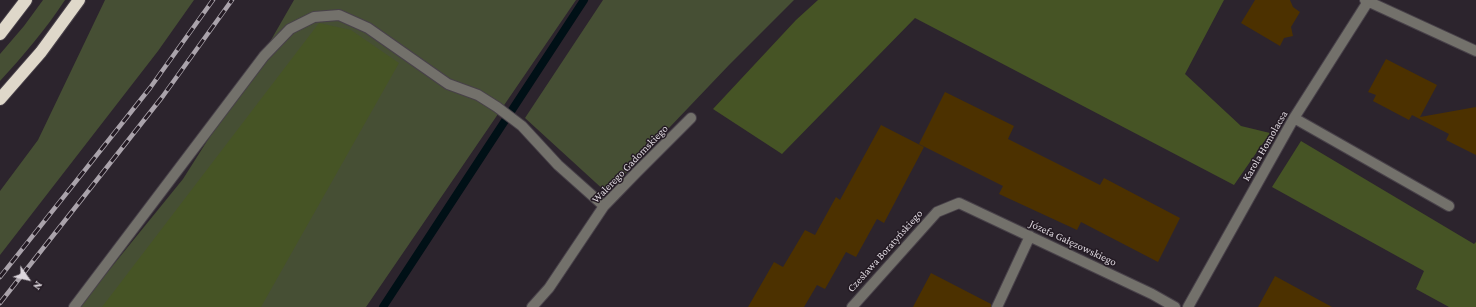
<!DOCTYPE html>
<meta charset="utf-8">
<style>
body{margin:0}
#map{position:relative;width:1476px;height:307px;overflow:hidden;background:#2c242d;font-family:"Crimson Pro",serif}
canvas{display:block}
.north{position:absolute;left:8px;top:259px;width:40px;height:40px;-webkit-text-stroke:3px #231a23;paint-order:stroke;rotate:124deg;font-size:11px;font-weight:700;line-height:16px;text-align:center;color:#ddd7de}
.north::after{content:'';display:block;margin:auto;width:14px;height:18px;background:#ddd7de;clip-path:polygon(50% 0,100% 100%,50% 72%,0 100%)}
</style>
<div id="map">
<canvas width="1476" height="307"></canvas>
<div class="north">N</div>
</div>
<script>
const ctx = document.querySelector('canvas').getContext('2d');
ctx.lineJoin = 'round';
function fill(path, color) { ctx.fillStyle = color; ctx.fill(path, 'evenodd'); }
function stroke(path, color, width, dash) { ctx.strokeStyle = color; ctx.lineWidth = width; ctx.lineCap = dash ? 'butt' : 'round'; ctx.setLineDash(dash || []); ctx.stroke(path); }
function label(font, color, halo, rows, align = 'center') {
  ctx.font = font + ' "Crimson Pro",serif'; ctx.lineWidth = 3; ctx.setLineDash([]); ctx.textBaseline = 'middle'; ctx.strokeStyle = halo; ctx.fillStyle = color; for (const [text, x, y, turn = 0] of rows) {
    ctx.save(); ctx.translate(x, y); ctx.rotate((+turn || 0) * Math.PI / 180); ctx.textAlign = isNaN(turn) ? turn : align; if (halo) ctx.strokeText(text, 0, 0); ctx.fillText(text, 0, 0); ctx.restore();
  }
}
fill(new Path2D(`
 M 43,0 L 65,0 C 46,29 23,56 0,81 L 0,54 L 24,26 Z
 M 105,0 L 194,0 L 158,51 L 0,255 L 0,191 L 38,140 Z
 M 294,0 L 576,0 L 366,307 L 79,307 L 183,179 L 271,40 Z
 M 603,0 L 794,0 L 729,65 L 607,193 L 525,118 Z`), '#464f34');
fill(new Path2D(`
 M 818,0 L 1224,0 L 1185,74 L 1241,126 L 1270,133 L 1234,185 L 915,18 L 782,154 L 713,109 L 796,20 Z
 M 319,23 L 351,30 L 399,63 L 261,307 L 102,307 Z
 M 1301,141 L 1474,244 L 1476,242 L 1476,307 L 1449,307 L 1416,289 L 1424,271 L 1272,187 Z`), '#465425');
stroke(new Path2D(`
 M 383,307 L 584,0`), '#001016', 8);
fill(new Path2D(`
 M 1255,0 L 1290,0 L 1293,7 L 1300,12 L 1291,27 L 1293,36 L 1284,38 L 1280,46 L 1241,23 Z
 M 1386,59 L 1437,85 L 1420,117 L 1476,107 L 1476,155 L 1446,140 L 1449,134 L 1412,115 L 1409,120 L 1373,101 L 1376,95 L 1368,92 Z
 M 945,92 L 1014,126 L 1008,139 L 1100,185 L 1104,178 L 1180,218 L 1158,262 L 1081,222 L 1077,230 L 999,194 L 1003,186 L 919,144 Z
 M 881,125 L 924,147 L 884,223 L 877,219 L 856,257 L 846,252 L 825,289 L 817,285 L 804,307 L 748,307 L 774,262 L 783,267 L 805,230 L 815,235 L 836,197 L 840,200 Z
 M 931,273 L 991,304 L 991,307 L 913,307 Z
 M 1275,276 L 1332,307 L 1258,307 Z`), '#4c3100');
const minor = new Path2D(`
 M 1365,0 L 1476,51
 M 1294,118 L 1449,206
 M 74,307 L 264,56 L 290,29 L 314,17 L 339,15 L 368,28 L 448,84 L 478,95 L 497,107 L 522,126 L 558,165 L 604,206
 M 532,307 L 549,288 L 604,206 L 637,172 L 691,118
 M 852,307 L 937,212 L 959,203 L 1152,294 L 1175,307
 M 997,307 L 1030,236
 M 1188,307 L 1294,118 L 1369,0`);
const highway = new Path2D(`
 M 0,34 L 26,0
 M 0,99 L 41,52 L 79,0`);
stroke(minor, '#484149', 12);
stroke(highway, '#484149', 14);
stroke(minor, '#73716b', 10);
stroke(highway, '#dfd8ca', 12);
const rail = new Path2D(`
 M 0,277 L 150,88 L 213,0
 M 0,303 L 163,96 L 232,0`);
stroke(rail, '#aaa3ab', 4.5);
stroke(rail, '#231a23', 3, [9]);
label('11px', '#ddd7de', '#231a23', [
 ["Karola Homolacsa",1265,146,-60],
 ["Walerego Gadomskiego",630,164,-46],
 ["Józefa Gałęzowskiego",1073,243,25],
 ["Czesława Boratyńskiego",885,251,-48]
]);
</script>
